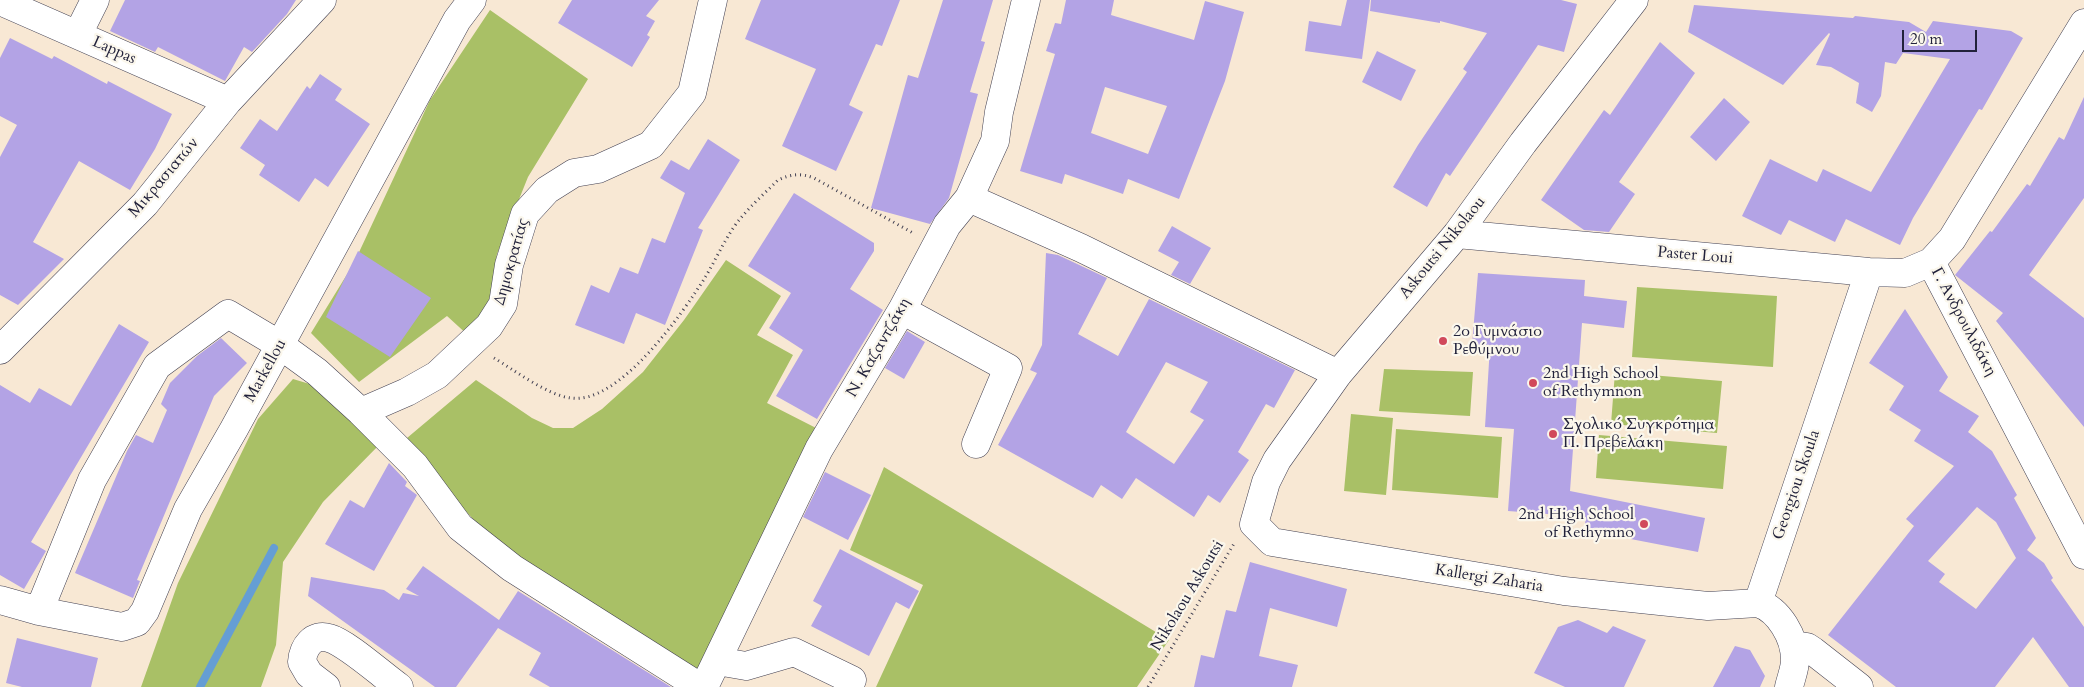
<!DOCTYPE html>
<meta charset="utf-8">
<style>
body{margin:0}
#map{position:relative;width:2084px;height:687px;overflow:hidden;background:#f8e8d4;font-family:Cardo,serif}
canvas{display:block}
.scale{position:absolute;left:1902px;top:30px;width:75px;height:22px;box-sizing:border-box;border:2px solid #22223b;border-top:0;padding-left:6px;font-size:15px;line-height:18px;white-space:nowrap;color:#22223b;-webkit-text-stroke:4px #fbf7ec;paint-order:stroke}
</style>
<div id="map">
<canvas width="2084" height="687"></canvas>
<div class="scale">20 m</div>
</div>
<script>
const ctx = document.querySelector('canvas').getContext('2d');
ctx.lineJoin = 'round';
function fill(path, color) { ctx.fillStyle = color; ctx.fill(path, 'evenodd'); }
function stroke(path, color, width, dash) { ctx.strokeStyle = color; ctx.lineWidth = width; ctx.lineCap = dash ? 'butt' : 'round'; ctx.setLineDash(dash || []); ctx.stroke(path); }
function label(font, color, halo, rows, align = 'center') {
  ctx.font = font + ' Cardo,serif'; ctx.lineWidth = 4.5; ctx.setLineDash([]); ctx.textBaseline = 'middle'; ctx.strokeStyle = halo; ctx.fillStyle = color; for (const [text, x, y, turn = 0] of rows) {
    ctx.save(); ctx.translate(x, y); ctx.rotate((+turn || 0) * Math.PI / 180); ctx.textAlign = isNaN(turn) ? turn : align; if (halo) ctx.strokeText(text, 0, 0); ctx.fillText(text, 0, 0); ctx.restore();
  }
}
fill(new Path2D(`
 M 490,10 L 588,79 L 528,177 L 497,254 L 491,292 L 482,325 L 470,337 L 447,316 L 359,382 L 311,333 L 354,263 L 430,100 Z
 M 726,260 L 781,296 L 757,335 L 793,355 L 767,403 L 818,429 L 695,675 L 493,540 L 458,503 L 407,438 L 476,380 L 532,418 L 553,428 L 573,428 L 602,409 L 643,372 L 684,320 Z
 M 1637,287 L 1777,296 L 1773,367 L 1632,357 Z
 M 1384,369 L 1473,372 L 1470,416 L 1379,411 Z
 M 1615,372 L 1722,381 L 1717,433 L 1611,424 Z
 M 293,379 L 323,388 L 381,443 L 323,502 L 283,562 L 276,645 L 261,687 L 141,687 L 178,583 L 258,419 Z
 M 1351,414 L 1393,418 L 1386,495 L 1344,491 Z
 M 1396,429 L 1502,437 L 1498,498 L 1392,490 Z
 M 1599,435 L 1727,446 L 1723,489 L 1596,478 Z
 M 884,467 L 1169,640 L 1137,687 L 876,687 L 923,585 L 850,550 Z`), '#a9c066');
stroke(new Path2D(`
 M 200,687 L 274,548`), '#659ed4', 8);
fill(new Path2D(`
 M 125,0 L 296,0 L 287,14 L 252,52 L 244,47 L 225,81 L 158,47 L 155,52 L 110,31 Z
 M 572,0 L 659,0 L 646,16 L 655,21 L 647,35 L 650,37 L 632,67 L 558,23 Z
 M 761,0 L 900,0 L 882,46 L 876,44 L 849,105 L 863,112 L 836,171 L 782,146 L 816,69 L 745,39 Z
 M 943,0 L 993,0 L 981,41 L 985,42 L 970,92 L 978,94 L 949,198 L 930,224 L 871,208 L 908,75 L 918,78 Z
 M 1066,0 L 1114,0 L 1111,15 L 1194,40 L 1205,1 L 1244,12 L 1225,81 L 1179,199 L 1128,179 L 1123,194 L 1065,174 L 1062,184 L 1020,171 L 1055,54 L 1046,51 L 1055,23 L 1061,24 ZM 1105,87 L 1167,106 L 1148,154 L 1091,133 Z
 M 1347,0 L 1370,0 L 1362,59 L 1305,51 L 1309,21 L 1341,26 Z
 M 1371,0 L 1561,0 L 1577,4 L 1564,52 L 1538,45 L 1450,176 L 1446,173 L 1427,207 L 1393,187 L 1418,145 L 1467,72 L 1463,69 L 1487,33 L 1440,21 L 1440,23 L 1370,11 Z
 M 1694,5 L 1853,18 L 1855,16 L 1909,22 L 1926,32 L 1933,21 L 2011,31 L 2023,38 L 1982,110 L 1979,109 L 1913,218 L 1900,245 L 1846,219 L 1835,242 L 1789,220 L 1781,235 L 1742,216 L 1770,159 L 1817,182 L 1823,169 L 1871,192 L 1950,59 L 1903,53 L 1896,64 L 1885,62 L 1881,96 L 1872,112 L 1856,103 L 1859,83 L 1831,67 L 1816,65 L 1830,34 L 1829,33 L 1783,85 L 1688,32 Z
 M 10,38 L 52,59 L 54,56 L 107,84 L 108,81 L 172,114 L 155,149 L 130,190 L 79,161 L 33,242 L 64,259 L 18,305 L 0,295 L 0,157 L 17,125 L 0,116 L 0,58 Z
 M 1660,42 L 1695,73 L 1619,182 L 1635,194 L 1609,232 L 1584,230 L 1541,200 L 1604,110 L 1610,115 Z
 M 1377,51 L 1416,70 L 1401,101 L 1362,82 Z
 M 320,74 L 342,89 L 335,100 L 370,124 L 328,187 L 315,178 L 299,202 L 259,175 L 265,165 L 240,148 L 260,119 L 277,131 L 307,86 L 310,89 Z
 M 2084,97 L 2084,198 L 2029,275 L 2084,318 L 2084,427 L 1996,321 L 2003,313 L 1955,275 L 1990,231 L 1992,232 L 2027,184 L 2030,186 L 2059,137 L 2064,140 Z
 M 1724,98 L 1750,122 L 1716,161 L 1690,137 Z
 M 708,139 L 740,160 L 698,228 L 703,230 L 665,325 L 636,313 L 624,344 L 575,325 L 591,285 L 609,293 L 620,267 L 638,274 L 652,238 L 665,243 L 685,193 L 660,178 L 671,160 L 689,170 Z
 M 794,193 L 874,243 L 874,251 L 850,289 L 883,310 L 817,419 L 776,396 L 803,350 L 769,328 L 791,293 L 748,266 Z
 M 1172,226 L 1211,248 L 1190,284 L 1171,275 L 1179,262 L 1158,251 Z
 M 358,251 L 431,298 L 390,357 L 326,317 Z
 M 1046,253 L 1058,255 L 1107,278 L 1078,334 L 1118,356 L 1149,299 L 1295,370 L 1274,408 L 1266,404 L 1238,452 L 1249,460 L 1220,503 L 1208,495 L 1194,517 L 1136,478 L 1122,499 L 1101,485 L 1093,498 L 998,445 L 1037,373 L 1030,370 L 1042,345 ZM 1166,362 L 1208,382 L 1190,412 L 1204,420 L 1174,464 L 1126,432 Z
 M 1478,273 L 1585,280 L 1584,296 L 1627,301 L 1624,328 L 1582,323 L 1570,491 L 1705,518 L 1698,552 L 1584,530 L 1586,517 L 1508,511 L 1514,429 L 1485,427 L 1490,346 L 1472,345 Z
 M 1905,309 L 1948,377 L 1939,391 L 1979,416 L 1968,432 L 1992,451 L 2017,495 L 2014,498 L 2036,538 L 2027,550 L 2044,563 L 2053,578 L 2051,580 L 2084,627 L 2084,687 L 2069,687 L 2033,637 L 1995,687 L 1896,687 L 1828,635 L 1914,526 L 1906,519 L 1954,466 L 1914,441 L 1921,430 L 1889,410 L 1904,386 L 1869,363 ZM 1977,507 L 1996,522 L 2016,558 L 1976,609 L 1939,582 L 1945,574 L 1928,561 Z
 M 119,324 L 149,342 L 31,542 L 46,551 L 24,589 L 0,575 L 0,385 L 30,403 L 39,388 L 71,406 Z
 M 907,331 L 925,342 L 904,379 L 885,368 Z
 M 221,338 L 247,363 L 214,396 L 137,580 L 140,581 L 133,598 L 75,573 L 127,451 L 136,435 L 153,443 L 167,410 L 161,404 L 170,383 L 197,356 Z
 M 389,463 L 407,482 L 405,486 L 417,495 L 374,571 L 325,544 L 350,500 L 364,508 Z
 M 825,472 L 871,495 L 848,540 L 803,517 Z
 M 840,549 L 919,591 L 909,609 L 896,602 L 869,656 L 811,626 L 822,606 L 813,601 Z
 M 1250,562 L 1347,589 L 1337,627 L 1270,608 L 1259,656 L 1298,665 L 1292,687 L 1194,687 L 1201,655 L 1214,658 L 1226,610 L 1236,612 Z
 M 423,566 L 499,620 L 518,591 L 671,687 L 550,687 L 529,675 L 541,653 L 498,628 L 456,687 L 435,687 L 308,596 L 311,577 L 384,590 L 399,600 L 403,593 L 419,596 L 406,589 Z
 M 1578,620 L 1607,633 L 1613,626 L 1646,640 L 1624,687 L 1565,687 L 1534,673 L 1558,627 Z
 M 17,638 L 98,658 L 91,687 L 22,687 L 6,683 Z
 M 1735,646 L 1750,650 L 1765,676 L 1760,687 L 1713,687 Z`), '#b3a3e5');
const minor = new Path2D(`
 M 1634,0 L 1523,143 L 1457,234 L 1338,374 L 1277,460 L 1266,482 L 1254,524 L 1272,542 L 1564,591 L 1708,606 L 1758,603
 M 0,1 L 228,101
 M 78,34 L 95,0
 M 969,198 L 1081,248 L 1338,374
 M 1457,234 L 1869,272 L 1905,273 L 1931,262 L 1952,239 L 2084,23
 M 1931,262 L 2084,555
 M 902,310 L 1008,368 L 976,444
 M 0,350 L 145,204 L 228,101 L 322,0
 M 361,412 L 415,466 L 460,527 L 512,568 L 700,687
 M 0,600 L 39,611 L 122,627 L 137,622 L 145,611 L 188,509 L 234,429 L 457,20 L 472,0
 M 39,611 L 92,480 L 157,366 L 228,314 L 280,345 L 317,372 L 361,412 L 407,392 L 437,375 L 489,326 L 503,304 L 509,265 L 525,214 L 547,190 L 574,173 L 598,169 L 651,145 L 692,93 L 713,0
 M 1793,645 L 1807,647 L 1813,651 L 1859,687
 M 717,661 L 746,666 L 794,652 L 852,680
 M 326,687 L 309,674 L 302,662 C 303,647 313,633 329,638 C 347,643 382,675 399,687
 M 704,687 L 819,449 L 902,310 L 947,225 L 969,198 L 995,141 L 999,112 L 1026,0
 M 1789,687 C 1791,678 1795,669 1795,660 C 1795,637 1779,610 1758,603 L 1869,272`);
stroke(minor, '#424052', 29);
stroke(new Path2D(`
 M 494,358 C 514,370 549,396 571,398 C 619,405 683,313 706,276 C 716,259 724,241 736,224 C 748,208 764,194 778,180 C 791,174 801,173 814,178 L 913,233
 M 1148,687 L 1235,542`), '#424052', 3, [1, 4]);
stroke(minor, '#fff', 28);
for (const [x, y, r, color] of [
 [1443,341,5,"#d1495b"],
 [1533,383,5,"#d1495b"],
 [1553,434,5,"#d1495b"],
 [1644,524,5,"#d1495b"]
]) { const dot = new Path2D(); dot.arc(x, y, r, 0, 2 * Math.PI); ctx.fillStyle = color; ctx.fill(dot); stroke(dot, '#fbf7ec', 2); }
label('16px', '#22223b', '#fbf7ec', [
 ["Lappas",114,51,24],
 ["Μικρασιατών",164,178,-50],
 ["Askoutsi Nikolaou",1443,248,-51],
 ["Paster Loui",1695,256,5],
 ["Δημοκρατίας",512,262,-74],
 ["Γ. Ανδρουλιδάκη",1963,322,62],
 ["Ν. Καζαντζάκη",879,348,-60],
 ["Markellou",266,371,-61],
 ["Georgiou Skoula",1797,485,-71],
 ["Kallergi Zaharia",1489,579,9],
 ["Nikolaou Askoutsi",1188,596,-59]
]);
label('16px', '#22223b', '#fbf7ec', [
 ["2ο Γυμνάσιο",1453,332],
 ["Ρεθύμνου",1453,350],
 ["2nd High School",1543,374],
 ["of Rethymnon",1543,392],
 ["Σχολικό Συγκρότημα",1563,425],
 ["Π. Πρεβελάκη",1563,443],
 ["2nd High School",1634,515,"right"],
 ["of Rethymno",1634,533,"right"]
], 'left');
</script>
